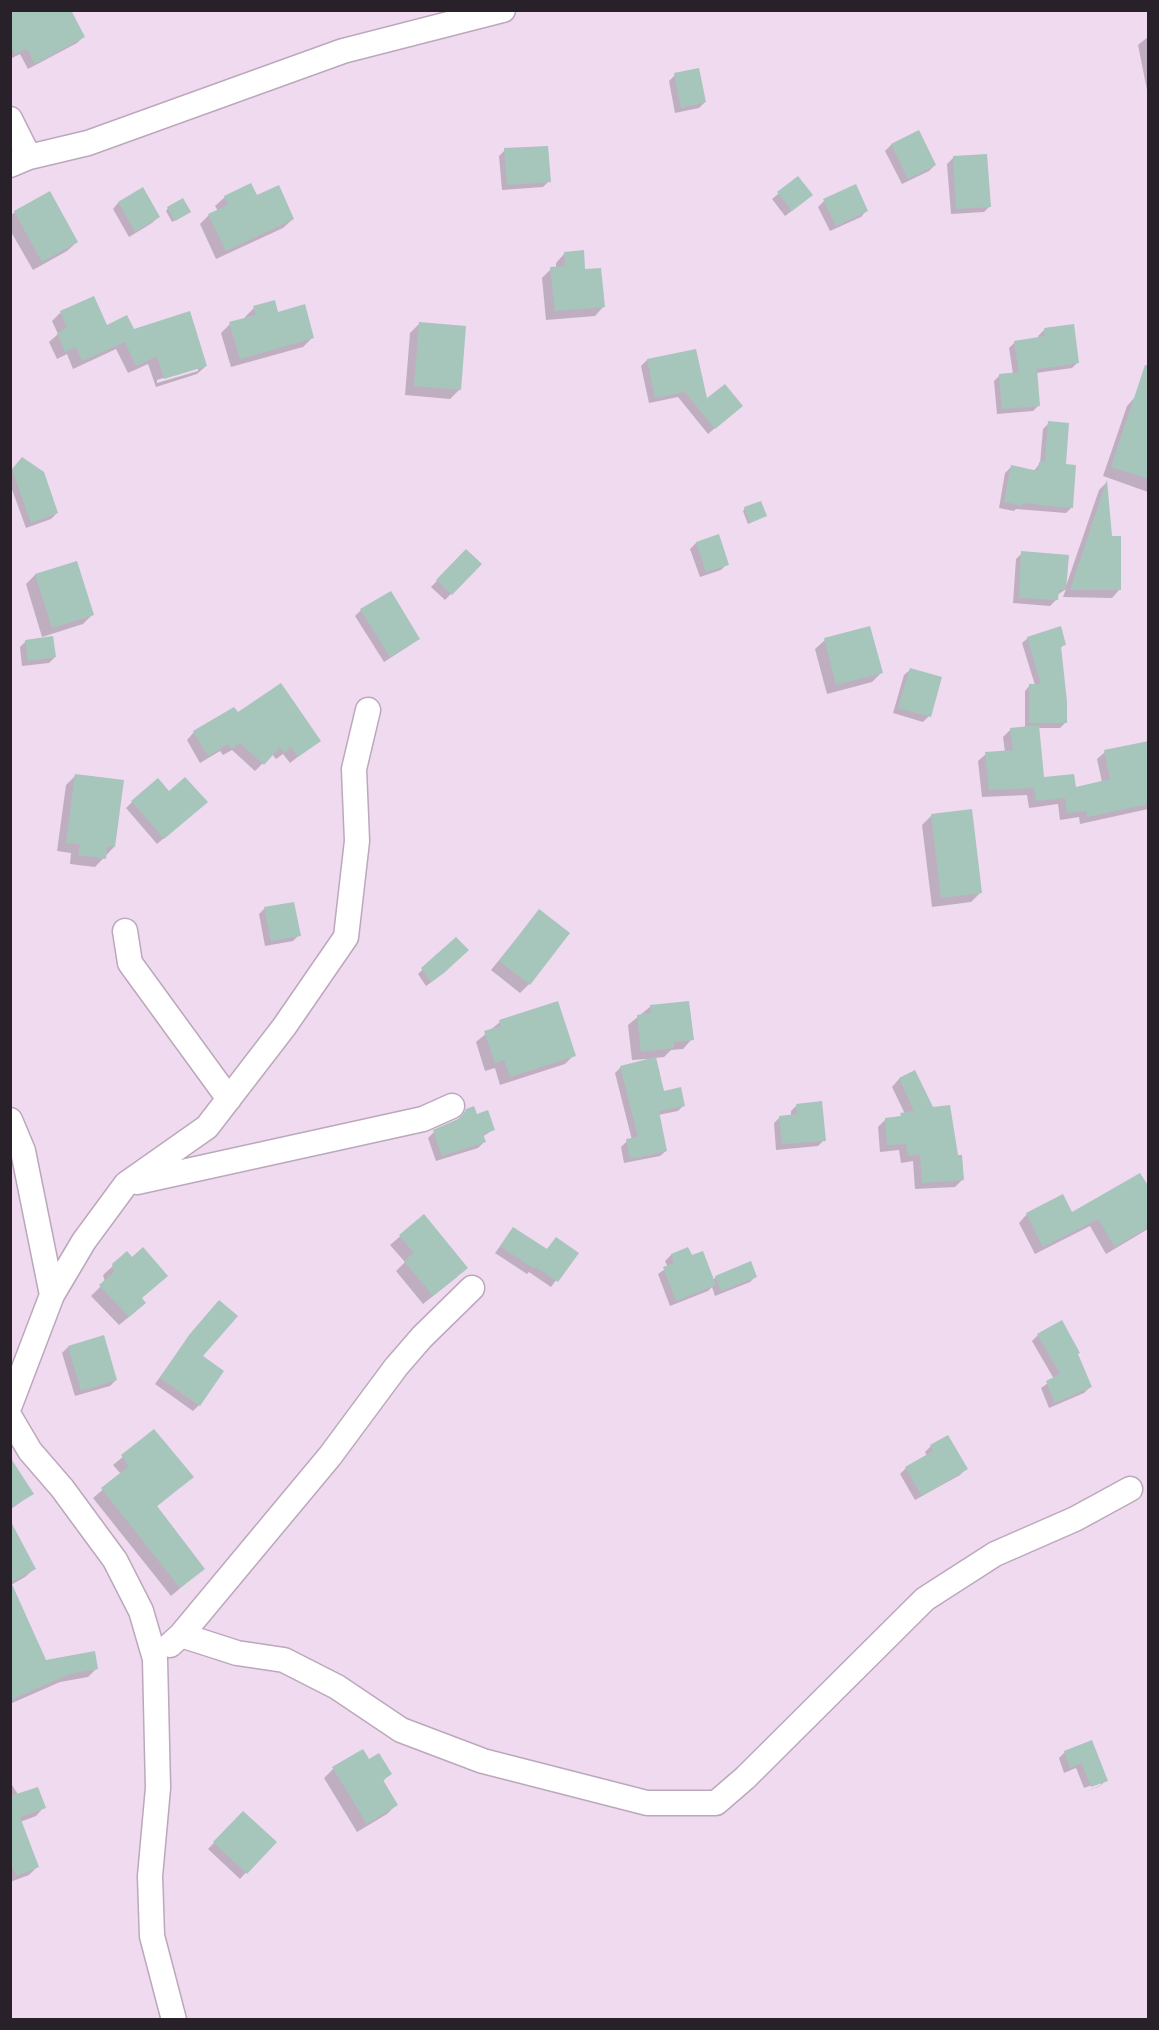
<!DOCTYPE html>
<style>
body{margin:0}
#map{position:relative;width:1159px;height:2030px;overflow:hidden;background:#efdaf0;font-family:"PT Sans",sans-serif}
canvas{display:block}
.frame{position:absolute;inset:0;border:12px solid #292129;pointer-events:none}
</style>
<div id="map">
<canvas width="1159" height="2030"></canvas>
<div class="frame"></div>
</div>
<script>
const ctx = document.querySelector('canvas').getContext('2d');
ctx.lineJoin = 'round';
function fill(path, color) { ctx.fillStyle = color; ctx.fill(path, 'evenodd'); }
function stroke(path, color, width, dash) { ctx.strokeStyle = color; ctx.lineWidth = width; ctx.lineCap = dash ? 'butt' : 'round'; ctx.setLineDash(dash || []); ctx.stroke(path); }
fill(new Path2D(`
 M 10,10 L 83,37 L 77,43 L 28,69 L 20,54 L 10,59 Z
 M 1148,37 L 1148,90 L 1147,90 L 1138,45 Z
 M 675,75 L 705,102 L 699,108 L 675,113 L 669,81 Z
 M 918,132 L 935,165 L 929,171 L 902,184 L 885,151 L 891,145 Z
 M 505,150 L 549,181 L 543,187 L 502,190 L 499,156 Z
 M 953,158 L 990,206 L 984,212 L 951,214 L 947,164 Z
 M 798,178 L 805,201 L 785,216 L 772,199 Z
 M 142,189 L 158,217 L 152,223 L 129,237 L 113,209 L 118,203 Z
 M 225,197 L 256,197 L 293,219 L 283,228 L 216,259 L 200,224 L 209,215 L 218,211 L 215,206 Z
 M 824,201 L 866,211 L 861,217 L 830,231 L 818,207 Z
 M 168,208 L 187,214 L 172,222 L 166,211 Z
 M 15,212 L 77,242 L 67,251 L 33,270 L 10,230 L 10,216 Z
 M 565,253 L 584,271 L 604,306 L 595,316 L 546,320 L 542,278 L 551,269 L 556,268 L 556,263 Z
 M 93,298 L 107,327 L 133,331 L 206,366 L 197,374 L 156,387 L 148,364 L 128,373 L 116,349 L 73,369 L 67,354 L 57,359 L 49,342 L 58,334 L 52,321 L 60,313 ZM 198,367 L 198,371 L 157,383 L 157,380 Z
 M 254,308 L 313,337 L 303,347 L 231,367 L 221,333 L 230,324 L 245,320 L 245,317 Z
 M 420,323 L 459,390 L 450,399 L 405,395 L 410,333 Z
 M 1044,330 L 1078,362 L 1072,368 L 1036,373 L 1039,405 L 1033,411 L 997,414 L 994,381 L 1000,375 L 1013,374 L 1009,348 L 1015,342 L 1039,338 L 1038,336 Z
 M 647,360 L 706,401 L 741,406 L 708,434 L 678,397 L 649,403 L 641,366 Z
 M 1136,396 L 1148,401 L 1148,492 L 1103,476 L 1127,406 Z
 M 1049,423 L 1064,466 L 1072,507 L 1066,513 L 1016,509 L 1014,511 L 999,508 L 1005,473 L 1011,467 L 1034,471 L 1040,463 L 1043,429 Z
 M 17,464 L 57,513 L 51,519 L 26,528 L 10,484 L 10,472 Z
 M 1106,483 L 1111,538 L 1120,589 L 1112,598 L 1063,597 L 1066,589 L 1057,595 L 1056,600 L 1050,606 L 1013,603 L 1016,559 L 1022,553 L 1066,586 L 1099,490 Z
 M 745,508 L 765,516 L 748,524 L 743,511 Z
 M 718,536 L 727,564 L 721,570 L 700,577 L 690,549 L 696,543 Z
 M 466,551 L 480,564 L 445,600 L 431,587 Z
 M 76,563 L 92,615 L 83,624 L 42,637 L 26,584 L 35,575 Z
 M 361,610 L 418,638 L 412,644 L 384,662 L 355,616 Z
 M 1028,638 L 1064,645 L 1059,649 L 1065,723 L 1060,728 L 1038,728 L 1043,779 L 1075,788 L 1102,782 L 1097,759 L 1105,752 L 1148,742 L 1148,809 L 1080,824 L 1079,817 L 1060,820 L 1058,804 L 1029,808 L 1027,795 L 982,797 L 978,761 L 986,754 L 1005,752 L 1003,737 L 1011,729 L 1025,728 L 1025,691 L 1030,685 L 1035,685 L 1022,643 Z
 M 825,640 L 881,673 L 872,682 L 827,694 L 815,649 Z
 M 26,641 L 55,657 L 49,663 L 22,666 L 20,647 Z
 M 910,670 L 929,716 L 923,722 L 893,713 L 904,675 Z
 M 237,715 L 319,740 L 290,763 L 283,754 L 276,759 L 272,754 L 255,771 L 232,750 L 223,755 L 220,751 L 200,763 L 187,740 L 194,732 Z
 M 75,776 L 114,847 L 95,867 L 70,864 L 71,853 L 57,851 L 66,785 Z
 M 168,793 L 200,808 L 157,844 L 126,808 L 132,802 Z
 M 931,816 L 980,893 L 971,902 L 932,907 L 922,825 Z
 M 265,908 L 299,935 L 293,941 L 265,946 L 259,914 Z
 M 539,911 L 529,984 L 520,993 L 491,970 Z
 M 467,950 L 437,978 L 426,986 L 418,974 L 423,969 Z
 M 651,1006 L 692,1039 L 683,1049 L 671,1050 L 664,1057 L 655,1058 L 663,1092 L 683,1106 L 678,1111 L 658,1115 L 666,1151 L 660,1156 L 624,1163 L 621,1147 L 627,1141 L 632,1140 L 615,1073 L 621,1067 L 648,1061 L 647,1059 L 632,1060 L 628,1025 Z
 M 500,1022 L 574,1055 L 565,1064 L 500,1085 L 495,1068 L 485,1071 L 476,1042 Z
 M 914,1072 L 962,1180 L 955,1187 L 915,1189 L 913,1161 L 901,1163 L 899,1150 L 880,1152 L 878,1127 L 886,1119 L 897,1118 L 905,1114 L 892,1087 L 899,1079 Z
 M 797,1105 L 824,1140 L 818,1146 L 776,1150 L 774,1123 L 780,1117 L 791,1116 L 791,1111 Z
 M 466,1111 L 493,1130 L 482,1137 L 484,1142 L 478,1148 L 436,1161 L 428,1138 L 434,1132 L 457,1121 Z
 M 1148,1190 L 1148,1229 L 1106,1254 L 1090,1226 L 1035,1254 L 1019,1223 L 1027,1214 L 1072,1215 Z
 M 424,1216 L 457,1277 L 423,1304 L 396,1271 L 405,1262 L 390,1245 Z
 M 513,1229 L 546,1250 L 556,1239 L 576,1253 L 551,1287 L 529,1272 L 527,1274 L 495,1253 Z
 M 688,1249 L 691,1257 L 713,1280 L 716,1277 L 756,1276 L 750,1282 L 715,1296 L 712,1287 L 708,1291 L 670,1306 L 658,1274 L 668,1267 L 665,1261 L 671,1255 Z
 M 113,1266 L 141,1299 L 135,1312 L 119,1325 L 91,1296 L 105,1282 L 103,1275 Z
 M 1038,1335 L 1076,1355 L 1090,1387 L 1084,1393 L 1049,1408 L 1041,1388 L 1054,1379 L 1032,1341 Z
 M 184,1343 L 201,1356 L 199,1405 L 193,1411 L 155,1384 Z
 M 68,1347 L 116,1380 L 110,1386 L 75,1396 L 62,1353 Z
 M 154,1431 L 192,1477 L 156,1507 L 203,1569 L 171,1596 L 93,1498 L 121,1474 L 113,1465 Z
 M 931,1446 L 966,1469 L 960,1475 L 915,1500 L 900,1474 L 906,1468 L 927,1456 L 925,1452 Z
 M 10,1459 L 32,1494 L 11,1509 L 10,1508 Z
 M 10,1524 L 34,1569 L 25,1577 L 11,1585 L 45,1662 L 97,1668 L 88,1677 L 60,1682 L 10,1704 Z
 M 1092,1742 L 1106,1780 L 1100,1786 L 1085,1792 L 1101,1785 L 1101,1782 L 1084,1788 L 1076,1768 L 1064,1773 L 1059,1758 L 1065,1752 Z
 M 362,1751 L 368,1761 L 390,1774 L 382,1782 L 396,1805 L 387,1814 L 357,1832 L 324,1778 L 333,1769 Z
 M 10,1782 L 19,1796 L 44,1807 L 36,1816 L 20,1822 L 37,1867 L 29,1875 L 10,1882 Z
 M 243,1813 L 274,1842 L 240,1879 L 208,1849 Z`), '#0003');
fill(new Path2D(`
 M 10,10 L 71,10 L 85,37 L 35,64 L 27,49 L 15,54 L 10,45 Z
 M 699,68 L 706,102 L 681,108 L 674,73 Z
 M 919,130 L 936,165 L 908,179 L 891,144 Z
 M 548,146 L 551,182 L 507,185 L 504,148 Z
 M 987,154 L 991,207 L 956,209 L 953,156 Z
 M 798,176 L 813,195 L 792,211 L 777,192 Z
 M 251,183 L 257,195 L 279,185 L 294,219 L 226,251 L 208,214 L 228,205 L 224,196 Z
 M 856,184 L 868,211 L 836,226 L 823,199 Z
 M 143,187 L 160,217 L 135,232 L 118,202 Z
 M 50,191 L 78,242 L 42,262 L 14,211 Z
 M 183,198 L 191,212 L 175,221 L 167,207 Z
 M 584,250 L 585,269 L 601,268 L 605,307 L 555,311 L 550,267 L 565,266 L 564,252 Z
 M 94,296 L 107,325 L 127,315 L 134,329 L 190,311 L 207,366 L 164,379 L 157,356 L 136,366 L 125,342 L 82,361 L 76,347 L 65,352 L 57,333 L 67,328 L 60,311 Z
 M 275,300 L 278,312 L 305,304 L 314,338 L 240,359 L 229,322 L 256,315 L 253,306 Z
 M 419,322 L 466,326 L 461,390 L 414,386 Z
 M 1074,324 L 1079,363 L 1037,369 L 1040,406 L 1002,409 L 999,374 L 1019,372 L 1014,341 L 1045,336 L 1044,328 Z
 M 696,349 L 707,398 L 725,384 L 743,406 L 715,429 L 685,392 L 655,398 L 647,359 Z
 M 1145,365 L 1149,366 L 1149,479 L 1111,467 Z
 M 1048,421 L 1069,423 L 1066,464 L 1076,465 L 1073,508 L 1022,503 L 1022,506 L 1004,502 L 1011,465 L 1038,471 L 1039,462 L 1045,462 Z
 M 22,457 L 44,472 L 58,513 L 31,523 L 12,469 Z
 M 1107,480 L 1112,536 L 1121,536 L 1121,590 L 1070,590 Z
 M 761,501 L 767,516 L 750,523 L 744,507 Z
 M 719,534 L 729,565 L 706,572 L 696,542 Z
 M 466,549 L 482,564 L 452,595 L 436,580 Z
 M 1021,551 L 1069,555 L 1066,590 L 1059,590 L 1058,600 L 1019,598 Z
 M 77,561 L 94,615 L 52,628 L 35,574 Z
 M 391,591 L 420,639 L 390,657 L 360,609 Z
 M 870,626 L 883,673 L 836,685 L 824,638 Z
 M 1061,626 L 1066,645 L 1061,646 L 1067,702 L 1067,723 L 1029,723 L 1029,684 L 1041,684 L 1027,637 Z
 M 53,636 L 56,657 L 28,661 L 25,640 Z
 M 910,668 L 942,677 L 931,717 L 898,708 Z
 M 281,683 L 321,741 L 298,757 L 291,747 L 284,753 L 280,747 L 264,765 L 240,743 L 231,749 L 228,744 L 208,756 L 193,731 L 234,707 L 238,712 Z
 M 1039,725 L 1044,777 L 1074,774 L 1076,787 L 1110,779 L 1104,750 L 1149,741 L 1149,804 L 1087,817 L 1086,811 L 1067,813 L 1065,798 L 1036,801 L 1034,788 L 989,790 L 985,752 L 1013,750 L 1010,728 Z
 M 75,774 L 124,780 L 115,847 L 107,846 L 106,859 L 78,855 L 80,844 L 66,843 Z
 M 185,777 L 208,802 L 164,839 L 131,801 L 158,778 L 169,791 Z
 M 972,809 L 982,893 L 941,898 L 931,814 Z
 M 294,902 L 301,936 L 271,941 L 264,907 Z
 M 539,909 L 570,933 L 530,985 L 499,961 Z
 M 456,937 L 469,950 L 444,973 L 431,982 L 421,968 Z
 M 558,1001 L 576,1056 L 510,1077 L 504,1060 L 495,1063 L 484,1031 L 501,1026 L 499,1020 Z
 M 689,1001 L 694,1040 L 674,1042 L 674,1048 L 641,1052 L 637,1015 L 651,1013 L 650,1005 Z
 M 656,1057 L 664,1091 L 681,1087 L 685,1106 L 659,1111 L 667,1151 L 630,1159 L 626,1139 L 638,1137 L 620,1066 Z
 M 915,1070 L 933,1107 L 950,1105 L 958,1155 L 962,1155 L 964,1180 L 922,1183 L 920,1154 L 908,1156 L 906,1144 L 887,1145 L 885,1118 L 901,1116 L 900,1113 L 914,1111 L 899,1078 Z
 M 822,1101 L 826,1141 L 782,1144 L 779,1116 L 797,1114 L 796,1104 Z
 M 474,1106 L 477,1114 L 488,1110 L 495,1130 L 483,1134 L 486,1142 L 442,1156 L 433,1130 L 458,1119 L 463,1115 L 466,1109 Z
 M 1140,1173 L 1149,1187 L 1149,1227 L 1115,1247 L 1098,1219 L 1043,1247 L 1026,1213 L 1063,1194 L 1072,1212 Z
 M 424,1214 L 468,1268 L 433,1296 L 404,1261 L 414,1253 L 399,1235 Z
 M 513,1227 L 547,1249 L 556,1237 L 579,1253 L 558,1282 L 536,1267 L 534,1269 L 500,1246 Z
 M 143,1247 L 168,1276 L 142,1298 L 146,1303 L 129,1317 L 99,1285 L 114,1272 L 112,1264 L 127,1251 L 132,1257 Z
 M 688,1247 L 692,1255 L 703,1251 L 716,1285 L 676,1301 L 663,1267 L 674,1263 L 671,1254 Z
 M 751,1261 L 757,1277 L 721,1291 L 715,1276 Z
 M 219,1300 L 238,1316 L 203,1356 L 224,1371 L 200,1406 L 160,1378 L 189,1335 Z
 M 1062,1320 L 1080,1353 L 1078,1354 L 1092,1387 L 1055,1403 L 1046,1381 L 1060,1374 L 1037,1334 Z
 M 104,1335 L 117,1380 L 81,1391 L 68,1346 Z
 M 154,1429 L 194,1477 L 157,1506 L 205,1569 L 180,1588 L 101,1488 L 129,1466 L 121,1455 Z
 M 948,1435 L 968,1469 L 922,1496 L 905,1467 L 933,1451 L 930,1445 Z
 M 10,1457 L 34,1494 L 10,1508 Z
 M 10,1520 L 36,1569 L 11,1582 L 46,1660 L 95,1651 L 98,1669 L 70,1674 L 10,1700 Z
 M 1092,1740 L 1108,1781 L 1091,1787 L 1082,1763 L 1070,1768 L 1064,1751 Z
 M 363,1749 L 369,1759 L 379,1753 L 392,1774 L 383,1780 L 398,1805 L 367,1824 L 332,1767 Z
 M 38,1787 L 46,1808 L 20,1817 L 39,1867 L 16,1876 L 10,1860 L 10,1796 Z
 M 243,1811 L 277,1842 L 247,1874 L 213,1842 Z`), '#a6c5bb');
const minor = new Path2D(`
 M 10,119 L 29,157
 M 10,165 L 29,157 L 88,143 L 343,51 L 503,10
 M 125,931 L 130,963 L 229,1099
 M 10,1120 L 23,1151 L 52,1295 L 10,1405
 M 137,1182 L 423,1119 L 452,1106
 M 52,1295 L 84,1241 L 126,1184 L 207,1127 L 284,1027 L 346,937 L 357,841 L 354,769 L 368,710
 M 10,1417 L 30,1451 L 62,1488 L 115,1560 L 141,1611 L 155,1659 L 158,1788 L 150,1876 L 152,1936 L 174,2020
 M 181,1635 L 237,1653 L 284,1660 L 337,1687 L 401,1730 L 483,1761 L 647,1803 L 716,1803 L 745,1778 L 925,1599 L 995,1554 L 1075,1519 L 1130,1489
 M 170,1645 L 181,1635 L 330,1456 L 396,1367 L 422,1337 L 472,1288`);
stroke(minor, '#bca8bc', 27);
stroke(minor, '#fff', 24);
</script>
